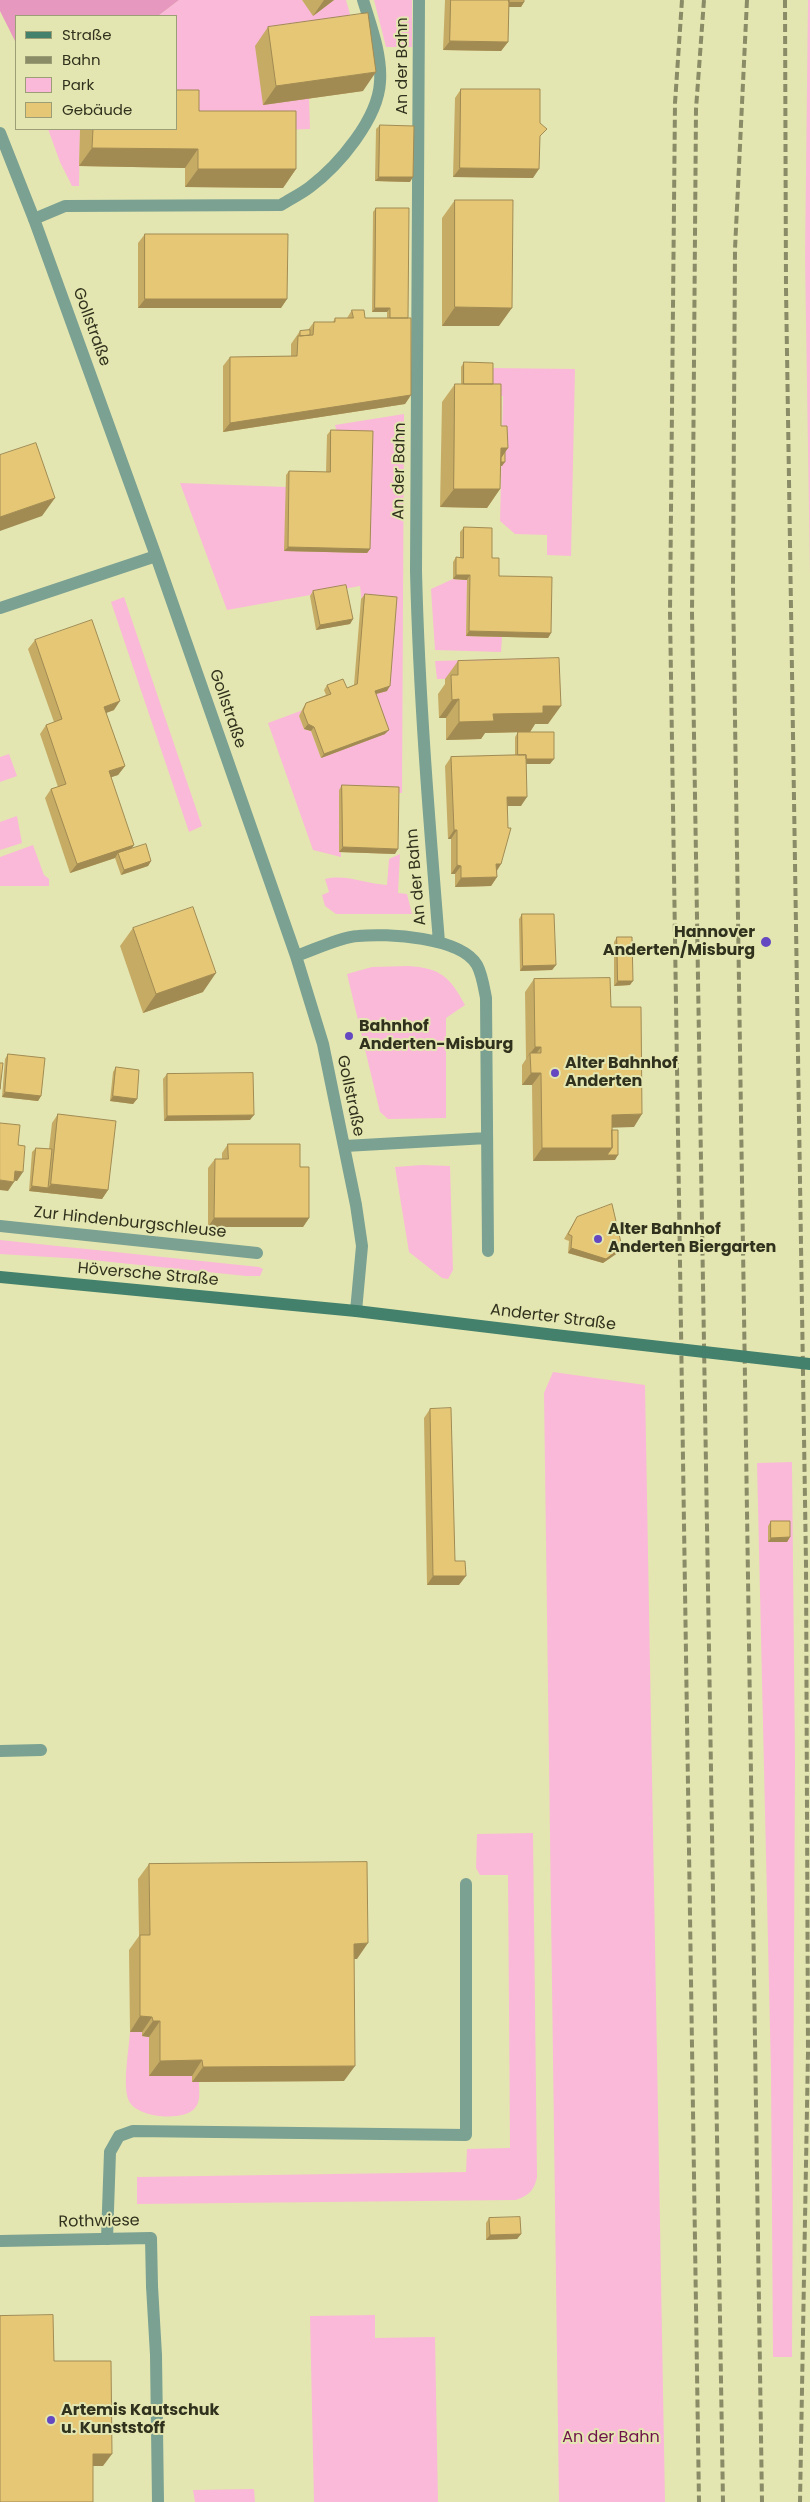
<!DOCTYPE html>
<meta charset="utf-8">
<style>
body{margin:0}
#map{position:relative;width:810px;height:2502px;overflow:hidden;background:#e4e6b1;font-family:Poppins,sans-serif}
canvas{display:block}
.legend{position:absolute;left:15px;top:15px;width:162px;height:115px;box-sizing:border-box;background:#e4e6b1;border:1px solid #9c9e76;margin:0;padding:6px 9px;list-style:none;font-size:15px;color:#31321d}
.legend li{display:flex;align-items:center;gap:10px;height:25px}
.legend b{width:25px;border:1px solid #9c9e76}
</style>
<div id="map">
<canvas width="810" height="2502"></canvas>
<ul class="legend">
<li><b style="height:6px;background:#44816c"></b>Straße</li>
<li><b style="height:6px;background:#8a8c67"></b>Bahn</li>
<li><b style="height:14px;background:#fab9d8"></b>Park</li>
<li><b style="height:14px;background:#e6c776"></b>Gebäude</li>
</ul>
</div>
<script>
const ctx = document.querySelector('canvas').getContext('2d');
ctx.lineJoin = 'round';
function fill(path, color) { ctx.fillStyle = color; ctx.fill(path, 'evenodd'); }
function stroke(path, color, width, dash) { ctx.strokeStyle = color; ctx.lineWidth = width; ctx.lineCap = dash ? 'butt' : 'round'; ctx.setLineDash(dash || []); ctx.stroke(path); }
function label(font, color, halo, rows, align = 'center') {
  ctx.font = font + ' Poppins,sans-serif'; ctx.lineWidth = 4; ctx.setLineDash([]); ctx.textBaseline = 'middle'; ctx.strokeStyle = halo; ctx.fillStyle = color; for (const [text, x, y, turn = 0] of rows) {
    ctx.save(); ctx.translate(x, y); ctx.rotate((+turn || 0) * Math.PI / 180); ctx.textAlign = isNaN(turn) ? turn : align; if (halo) ctx.strokeText(text, 0, 0); ctx.fillText(text, 0, 0); ctx.restore();
  }
}
fill(new Path2D(`
 M 179,0 L 302,0 L 313,15 L 334,0 L 346,0 L 355,32 L 309,98 L 310,129 L 283,130 L 176,109 L 176,16 L 158,16 Z
 M 374,0 L 412,0 L 412,47 L 386,47 Z
 M 808,0 L 810,0 L 810,576 L 805,257 Z
 M 48,129 L 80,129 L 79,186 L 72,186 L 60,162 Z
 M 490,368 L 575,369 L 571,556 L 547,555 L 547,535 L 515,534 L 500,521 L 503,396 L 489,396 Z
 M 404,414 L 402,793 L 339,790 L 341,857 L 313,850 L 268,723 L 303,710 L 299,716 L 304,729 L 311,731 L 321,758 L 372,695 L 360,586 L 227,610 L 180,483 L 286,487 L 367,553 L 335,425 Z
 M 453,579 L 467,580 L 466,636 L 502,637 L 501,652 L 435,650 L 431,589 Z
 M 124,597 L 202,826 L 189,832 L 111,602 Z
 M 546,658 L 546,677 L 437,679 L 435,661 Z
 M 9,754 L 17,776 L 0,782 L 0,757 Z
 M 17,816 L 22,843 L 0,850 L 0,822 Z
 M 33,845 L 44,875 L 49,879 L 49,886 L 0,886 L 0,857 Z
 M 400,854 L 398,893 L 407,894 L 412,914 L 336,914 L 325,906 L 322,895 L 329,892 L 325,879 C 347,874 366,884 387,885 L 389,859 Z
 M 408,966 C 441,968 450,977 465,1005 L 446,1018 L 446,1118 L 388,1119 L 380,1112 L 347,974 L 372,967 Z
 M 422,1165 L 450,1166 L 453,1270 L 448,1279 L 442,1278 L 409,1252 L 395,1167 Z
 M 0,1240 L 259,1267 L 263,1269 L 260,1276 L 246,1276 L 82,1259 L 0,1254 Z
 M 553,1372 L 645,1385 L 665,2502 L 559,2502 L 544,1393 Z
 M 792,1462 L 795,1762 L 792,2357 L 773,2357 L 771,2073 L 757,1463 Z
 M 533,1833 L 537,2177 C 534,2191 529,2195 516,2200 L 137,2204 L 137,2177 L 466,2172 L 467,2149 L 510,2148 L 508,1875 L 480,1875 L 476,1868 L 477,1834 Z
 M 130,2032 L 142,2032 L 142,2036 L 149,2037 L 149,2076 L 192,2076 L 192,2082 L 199,2082 C 199,2091 201,2101 195,2108 C 184,2122 137,2118 129,2101 C 122,2087 129,2049 130,2032 Z
 M 375,2315 L 375,2338 L 435,2337 L 438,2502 L 314,2502 L 310,2316 Z
 M 254,2489 L 255,2502 L 195,2502 L 193,2490 Z`), '#fab9d8');
fill(new Path2D(`
 M 0,0 L 179,0 L 158,16 L 16,16 L 16,43 L 0,11 Z`), '#e798bf');
stroke(new Path2D(`
 M 34,219 L 65,206 L 281,205 C 290,199 301,194 310,187 C 339,165 378,119 380,82 C 382,55 371,26 363,0
 M 0,1751 L 41,1750
 M 107,2239 L 110,2152 L 119,2136 L 133,2131 L 466,2135 L 466,1884
 M 152,2286 L 156,2355 L 158,2502`), '#7aa192', 12);
stroke(new Path2D(`
 M 419,0 L 416,571 C 419,695 429,818 439,942
 M 0,133 L 34,219 L 156,556 L 296,956 L 323,1044 L 356,1205 L 362,1246 L 356,1311
 M 0,608 L 156,556
 M 296,956 C 314,950 340,937 358,936 C 387,933 461,937 477,965 C 482,974 484,988 486,998 L 488,1251
 M 345,1146 L 487,1138
 M 0,1226 L 257,1253
 M 0,2241 L 151,2238 L 152,2286`), '#7aa192', 12);
stroke(new Path2D(`
 M 0,1277 L 356,1311 L 555,1335`), '#44816c', 12);
stroke(new Path2D(`
 M 682,0 L 675,103 L 670,612 L 699,2502
 M 704,0 L 696,109 L 692,613 L 723,2502
 M 747,0 L 735,249 L 733,587 L 762,2502
 M 785,0 L 786,289 L 806,1564 L 808,2052 L 800,2502`), '#8a8c67', 4, [8, 4]);
stroke(new Path2D(`
 M 555,1335 L 810,1364`), '#44816c', 12);
fill(new Path2D(`
 M 302,0 L 334,0 L 313,16 Z
 M 445,0 L 524,0 L 524,2 L 521,7 L 509,7 L 508,42 L 501,51 L 443,50 Z
 M 268,27 L 363,91 L 263,105 L 255,46 Z
 M 461,89 L 540,139 L 533,178 L 453,177 L 455,98 Z
 M 199,111 L 296,169 L 283,188 L 185,187 L 185,168 L 79,166 L 80,129 L 176,129 Z
 M 380,125 L 410,182 L 375,181 L 376,129 Z
 M 455,200 L 499,326 L 442,326 L 442,218 Z
 M 376,208 L 408,318 L 411,395 L 405,404 L 223,432 L 223,366 L 230,357 L 291,356 L 291,344 L 300,331 L 308,330 L 314,322 L 333,322 L 335,318 L 347,318 L 352,310 L 365,318 L 387,318 L 387,312 L 372,312 L 373,212 Z
 M 145,234 L 287,299 L 281,308 L 138,308 L 138,243 Z
 M 464,362 L 493,384 L 501,426 L 508,448 L 505,452 L 502,466 L 500,466 L 500,489 L 487,508 L 440,507 L 442,402 L 455,384 L 461,384 L 461,367 Z
 M 331,430 L 370,549 L 367,553 L 284,551 L 286,475 L 289,471 L 326,472 L 327,435 Z
 M 464,527 L 492,558 L 499,576 L 551,633 L 548,638 L 466,636 L 467,580 L 453,579 L 453,562 L 456,557 L 460,558 L 460,532 Z
 M 313,591 L 353,619 L 350,624 L 316,630 L 310,596 Z
 M 365,594 L 387,691 L 376,694 L 385,734 L 321,758 L 311,731 L 304,729 L 299,716 L 303,708 L 306,703 L 326,695 L 324,690 L 327,685 L 347,688 L 354,685 L 361,599 Z
 M 35,640 L 114,710 L 106,713 L 125,766 L 118,775 L 111,777 L 131,849 L 151,861 L 148,866 L 121,875 L 115,858 L 70,873 L 45,798 L 51,789 L 58,787 L 40,734 L 46,725 L 54,722 L 28,649 Z
 M 458,661 L 548,724 L 535,724 L 530,732 L 550,764 L 526,764 L 521,806 L 508,806 L 501,864 L 497,871 L 497,877 L 491,886 L 455,887 L 455,874 L 451,874 L 451,839 L 448,839 L 445,766 L 451,757 L 515,755 L 515,737 L 518,732 L 485,733 L 481,739 L 446,740 L 446,718 L 439,718 L 438,694 L 445,684 L 445,679 Z
 M 342,785 L 395,854 L 339,852 L 339,790 Z
 M 522,914 L 556,965 L 552,970 L 520,971 L 519,919 Z
 M 133,928 L 203,992 L 143,1013 L 120,946 Z
 M 617,937 L 630,985 L 614,986 L 614,942 Z
 M 534,979 L 611,1007 L 634,1127 L 612,1127 L 615,1160 L 533,1161 L 532,1085 L 522,1085 L 522,1065 L 526,1059 L 525,992 Z
 M 8,1054 L 41,1096 L 38,1101 L 2,1097 L 5,1059 Z
 M 116,1067 L 137,1099 L 133,1104 L 110,1101 L 113,1072 Z
 M 167,1074 L 250,1120 L 164,1121 L 163,1079 Z
 M 58,1114 L 108,1190 L 102,1199 L 29,1191 L 32,1152 L 36,1148 L 49,1149 L 52,1123 Z
 M 228,1144 L 300,1167 L 309,1218 L 303,1227 L 208,1227 L 208,1168 L 215,1159 L 222,1159 L 222,1153 Z
 M 577,1217 L 622,1247 L 619,1252 L 603,1263 L 568,1253 L 569,1241 L 564,1239 Z
 M 430,1409 L 455,1561 L 459,1585 L 427,1585 L 424,1418 Z
 M 771,1521 L 790,1537 L 787,1542 L 768,1542 L 768,1526 Z
 M 149,1864 L 357,1959 L 354,1959 L 344,2081 L 192,2082 L 192,2076 L 149,2076 L 149,2037 L 142,2036 L 142,2032 L 130,2032 L 129,1950 L 139,1936 L 138,1879 Z
 M 489,2218 L 521,2234 L 517,2239 L 486,2240 L 486,2223 Z`), '#c6ab65');
fill(new Path2D(`
 M 324,0 L 334,0 L 313,16 Z
 M 506,2 L 524,2 L 521,7 L 503,7 Z
 M 450,41 L 508,42 L 501,51 L 443,50 Z
 M 376,72 L 363,91 L 263,105 L 276,86 Z
 M 92,148 L 198,149 L 185,168 L 79,166 Z
 M 460,168 L 539,169 L 533,178 L 453,177 Z
 M 198,169 L 296,169 L 283,188 L 185,187 Z
 M 379,177 L 413,177 L 410,182 L 375,181 Z
 M 145,299 L 287,299 L 281,308 L 138,308 Z
 M 455,307 L 512,308 L 499,326 L 442,326 Z
 M 375,308 L 390,308 L 387,312 L 372,312 Z
 M 411,395 L 405,404 L 223,432 L 230,423 Z
 M 501,448 L 508,448 L 498,462 L 505,462 L 502,466 L 488,466 Z
 M 454,489 L 500,489 L 487,508 L 440,507 Z
 M 55,498 L 42,516 L 0,531 L 0,517 Z
 M 288,547 L 370,549 L 367,553 L 284,551 Z
 M 456,575 L 470,575 L 467,580 L 453,579 Z
 M 353,619 L 350,624 L 316,630 L 320,625 Z
 M 469,631 L 551,633 L 548,638 L 466,636 Z
 M 390,686 L 387,691 L 372,695 L 375,691 Z
 M 459,699 L 446,718 L 439,718 L 452,700 Z
 M 120,701 L 114,710 L 98,716 L 104,707 Z
 M 543,706 L 561,706 L 548,724 L 535,724 L 530,732 L 485,733 L 481,739 L 446,740 L 459,722 L 493,714 Z
 M 308,724 L 314,727 L 311,731 L 304,729 Z
 M 389,730 L 385,734 L 321,758 L 324,754 Z
 M 518,759 L 554,759 L 550,764 L 515,764 Z
 M 125,766 L 118,775 L 103,780 L 109,771 Z
 M 507,797 L 527,797 L 521,806 L 501,806 Z
 M 454,830 L 457,830 L 451,839 L 448,839 Z
 M 134,845 L 128,854 L 118,853 L 115,858 L 70,873 L 77,864 Z
 M 343,847 L 398,849 L 395,854 L 339,852 Z
 M 151,861 L 148,866 L 121,875 L 124,870 Z
 M 496,864 L 501,864 L 495,873 Z
 M 457,865 L 461,866 L 455,874 L 451,874 Z
 M 497,877 L 491,886 L 455,887 L 461,878 Z
 M 556,965 L 552,970 L 520,971 L 523,966 Z
 M 216,973 L 203,992 L 143,1013 L 156,994 Z
 M 618,981 L 633,981 L 630,985 L 614,986 Z
 M 535,1047 L 541,1047 L 532,1059 L 530,1053 L 526,1059 Z
 M 531,1073 L 541,1073 L 532,1085 L 522,1085 Z
 M 5,1092 L 41,1096 L 38,1101 L 2,1097 Z
 M 113,1096 L 137,1099 L 133,1104 L 110,1101 Z
 M 642,1114 L 634,1127 L 603,1128 L 612,1115 Z
 M 254,1115 L 250,1120 L 164,1121 L 167,1116 Z
 M 542,1148 L 612,1148 L 618,1155 L 615,1160 L 533,1161 Z
 M 15,1171 L 23,1172 L 17,1181 L 9,1180 Z
 M 0,1180 L 14,1182 L 8,1191 L 0,1190 Z
 M 51,1184 L 108,1190 L 102,1199 L 29,1191 L 32,1186 L 48,1188 Z
 M 214,1218 L 309,1218 L 303,1227 L 208,1227 Z
 M 622,1247 L 619,1252 L 603,1263 L 568,1253 L 571,1248 Z
 M 790,1537 L 787,1542 L 768,1542 L 771,1538 Z
 M 433,1576 L 466,1576 L 459,1585 L 427,1585 Z
 M 368,1943 L 357,1959 L 343,1959 L 354,1944 Z
 M 140,2016 L 152,2017 L 142,2032 L 130,2032 Z
 M 153,2021 L 160,2021 L 149,2037 L 142,2036 Z
 M 202,2060 L 192,2076 L 149,2076 L 160,2061 Z
 M 355,2066 L 344,2081 L 192,2082 L 203,2067 Z
 M 521,2234 L 517,2239 L 486,2240 L 490,2235 Z
 M 93,2454 L 112,2454 L 103,2466 L 84,2466 Z`), '#a18b53');
const building = new Path2D(`
 M 451,0 L 509,0 L 508,42 L 450,41 Z
 M 509,0 L 524,0 L 524,2 L 509,2 Z
 M 368,13 L 376,72 L 276,86 L 268,27 Z
 M 461,89 L 540,89 L 540,123 L 547,129 L 540,136 L 539,169 L 460,168 Z
 M 176,90 L 199,90 L 199,111 L 296,111 L 296,169 L 198,169 L 198,149 L 92,148 L 93,129 L 176,129 Z
 M 380,125 L 414,126 L 413,177 L 379,177 Z
 M 455,200 L 513,200 L 512,308 L 455,307 Z
 M 376,208 L 409,208 L 408,318 L 390,318 L 390,308 L 375,308 Z
 M 145,234 L 288,234 L 287,299 L 145,299 Z
 M 352,310 L 364,310 L 365,318 L 411,318 L 411,395 L 230,423 L 230,357 L 297,356 L 298,336 L 313,335 L 314,322 L 335,322 L 335,318 L 353,318 Z
 M 310,330 L 310,335 L 300,336 L 300,331 Z
 M 464,362 L 493,363 L 493,384 L 464,384 Z
 M 455,384 L 501,384 L 501,426 L 507,426 L 508,448 L 501,448 L 500,489 L 454,489 Z
 M 331,430 L 373,431 L 370,549 L 288,547 L 289,471 L 330,472 Z
 M 36,443 L 55,498 L 0,517 L 0,455 Z
 M 505,452 L 505,462 L 501,462 L 501,458 Z
 M 464,527 L 492,528 L 492,558 L 499,558 L 499,576 L 552,577 L 551,633 L 469,631 L 470,575 L 456,575 L 456,557 L 463,558 Z
 M 346,585 L 353,619 L 320,625 L 313,591 Z
 M 365,594 L 397,597 L 390,686 L 375,691 L 389,730 L 324,754 L 314,727 L 308,724 L 303,711 L 306,703 L 331,694 L 327,685 L 343,679 L 347,688 L 357,684 Z
 M 92,620 L 120,701 L 104,707 L 125,766 L 109,771 L 134,845 L 77,864 L 51,789 L 66,784 L 46,725 L 62,719 L 35,640 Z
 M 559,658 L 561,706 L 543,706 L 543,713 L 493,714 L 494,721 L 459,722 L 459,699 L 452,700 L 451,675 L 458,675 L 458,661 Z
 M 518,732 L 554,732 L 554,759 L 526,759 L 526,755 L 518,755 Z
 M 526,755 L 527,797 L 507,797 L 508,828 L 511,828 L 501,864 L 496,864 L 497,877 L 461,878 L 461,866 L 457,865 L 457,830 L 454,830 L 451,757 Z
 M 342,785 L 399,787 L 398,849 L 343,847 Z
 M 146,844 L 151,861 L 124,870 L 118,853 Z
 M 193,907 L 216,973 L 156,994 L 133,928 Z
 M 522,914 L 554,914 L 556,965 L 523,966 Z
 M 617,937 L 632,937 L 633,981 L 618,981 Z
 M 610,978 L 611,1007 L 641,1007 L 642,1114 L 612,1115 L 612,1148 L 542,1148 L 541,1073 L 531,1073 L 530,1053 L 541,1053 L 541,1047 L 535,1047 L 534,979 Z
 M 8,1054 L 45,1058 L 41,1096 L 5,1092 Z
 M 0,1063 L 3,1063 L 0,1089 Z
 M 116,1067 L 139,1070 L 137,1099 L 113,1096 Z
 M 253,1073 L 254,1115 L 167,1116 L 167,1074 Z
 M 58,1114 L 116,1121 L 108,1190 L 51,1184 Z
 M 0,1123 L 20,1125 L 18,1145 L 25,1146 L 23,1172 L 15,1171 L 14,1182 L 0,1180 Z
 M 612,1130 L 618,1130 L 618,1155 L 607,1155 L 612,1148 Z
 M 228,1144 L 300,1144 L 300,1167 L 309,1167 L 309,1218 L 214,1218 L 215,1159 L 228,1159 Z
 M 36,1148 L 52,1149 L 48,1188 L 32,1186 Z
 M 612,1204 L 622,1247 L 606,1259 L 571,1248 L 572,1236 L 568,1234 L 577,1217 Z
 M 451,1408 L 455,1561 L 465,1561 L 466,1576 L 433,1576 L 430,1409 Z
 M 771,1521 L 790,1521 L 790,1537 L 771,1538 Z
 M 367,1862 L 368,1943 L 354,1944 L 355,2066 L 203,2067 L 202,2060 L 160,2061 L 160,2021 L 153,2021 L 152,2017 L 140,2016 L 140,1935 L 150,1935 L 149,1864 Z
 M 520,2217 L 521,2234 L 490,2235 L 489,2218 Z
 M 53,2315 L 54,2361 L 111,2361 L 112,2454 L 93,2454 L 93,2502 L 0,2502 L 0,2316 Z`);
fill(building, '#e6c776');
stroke(building, '#a18b53', 1);
for (const [x, y, r, color] of [
 [766,942,6,"#6448c1"],
 [349,1036,5,"#6448c1"],
 [555,1073,5,"#6448c1"],
 [598,1239,5,"#6448c1"],
 [51,2420,5,"#6448c1"]
]) { const dot = new Path2D(); dot.arc(x, y, r, 0, 2 * Math.PI); ctx.fillStyle = color; ctx.fill(dot); stroke(dot, '#e4e6b1', 2); }
label('16px', '#31321d', '#e4e6b1', [
 ["An der Bahn",403,66,-90],
 ["Gollstraße",91,327,70],
 ["An der Bahn",400,471,-89],
 ["Gollstraße",227,709,71],
 ["An der Bahn",417,877,-95],
 ["Gollstraße",350,1096,78],
 ["Zur Hindenburgschleuse",130,1223,6],
 ["Höversche Straße",148,1275,5],
 ["Anderter Straße",553,1318,7],
 ["Rothwiese",99,2222,-1]
]);
label('bold 16px', '#31321d', '#e4e6b1', [
 ["Hannover",755,933,"right"],
 ["Anderten/Misburg",755,951,"right"],
 ["Bahnhof",359,1027],
 ["Anderten-Misburg",359,1045],
 ["Alter Bahnhof",565,1064],
 ["Anderten",565,1082],
 ["Alter Bahnhof",608,1230],
 ["Anderten Biergarten",608,1248],
 ["Artemis Kautschuk",61,2411],
 ["u. Kunststoff",61,2429]
], 'left');
label('16px', '#6f124a', '#e4e6b1', [
 ["An der Bahn",611,2438]
]);
</script>
